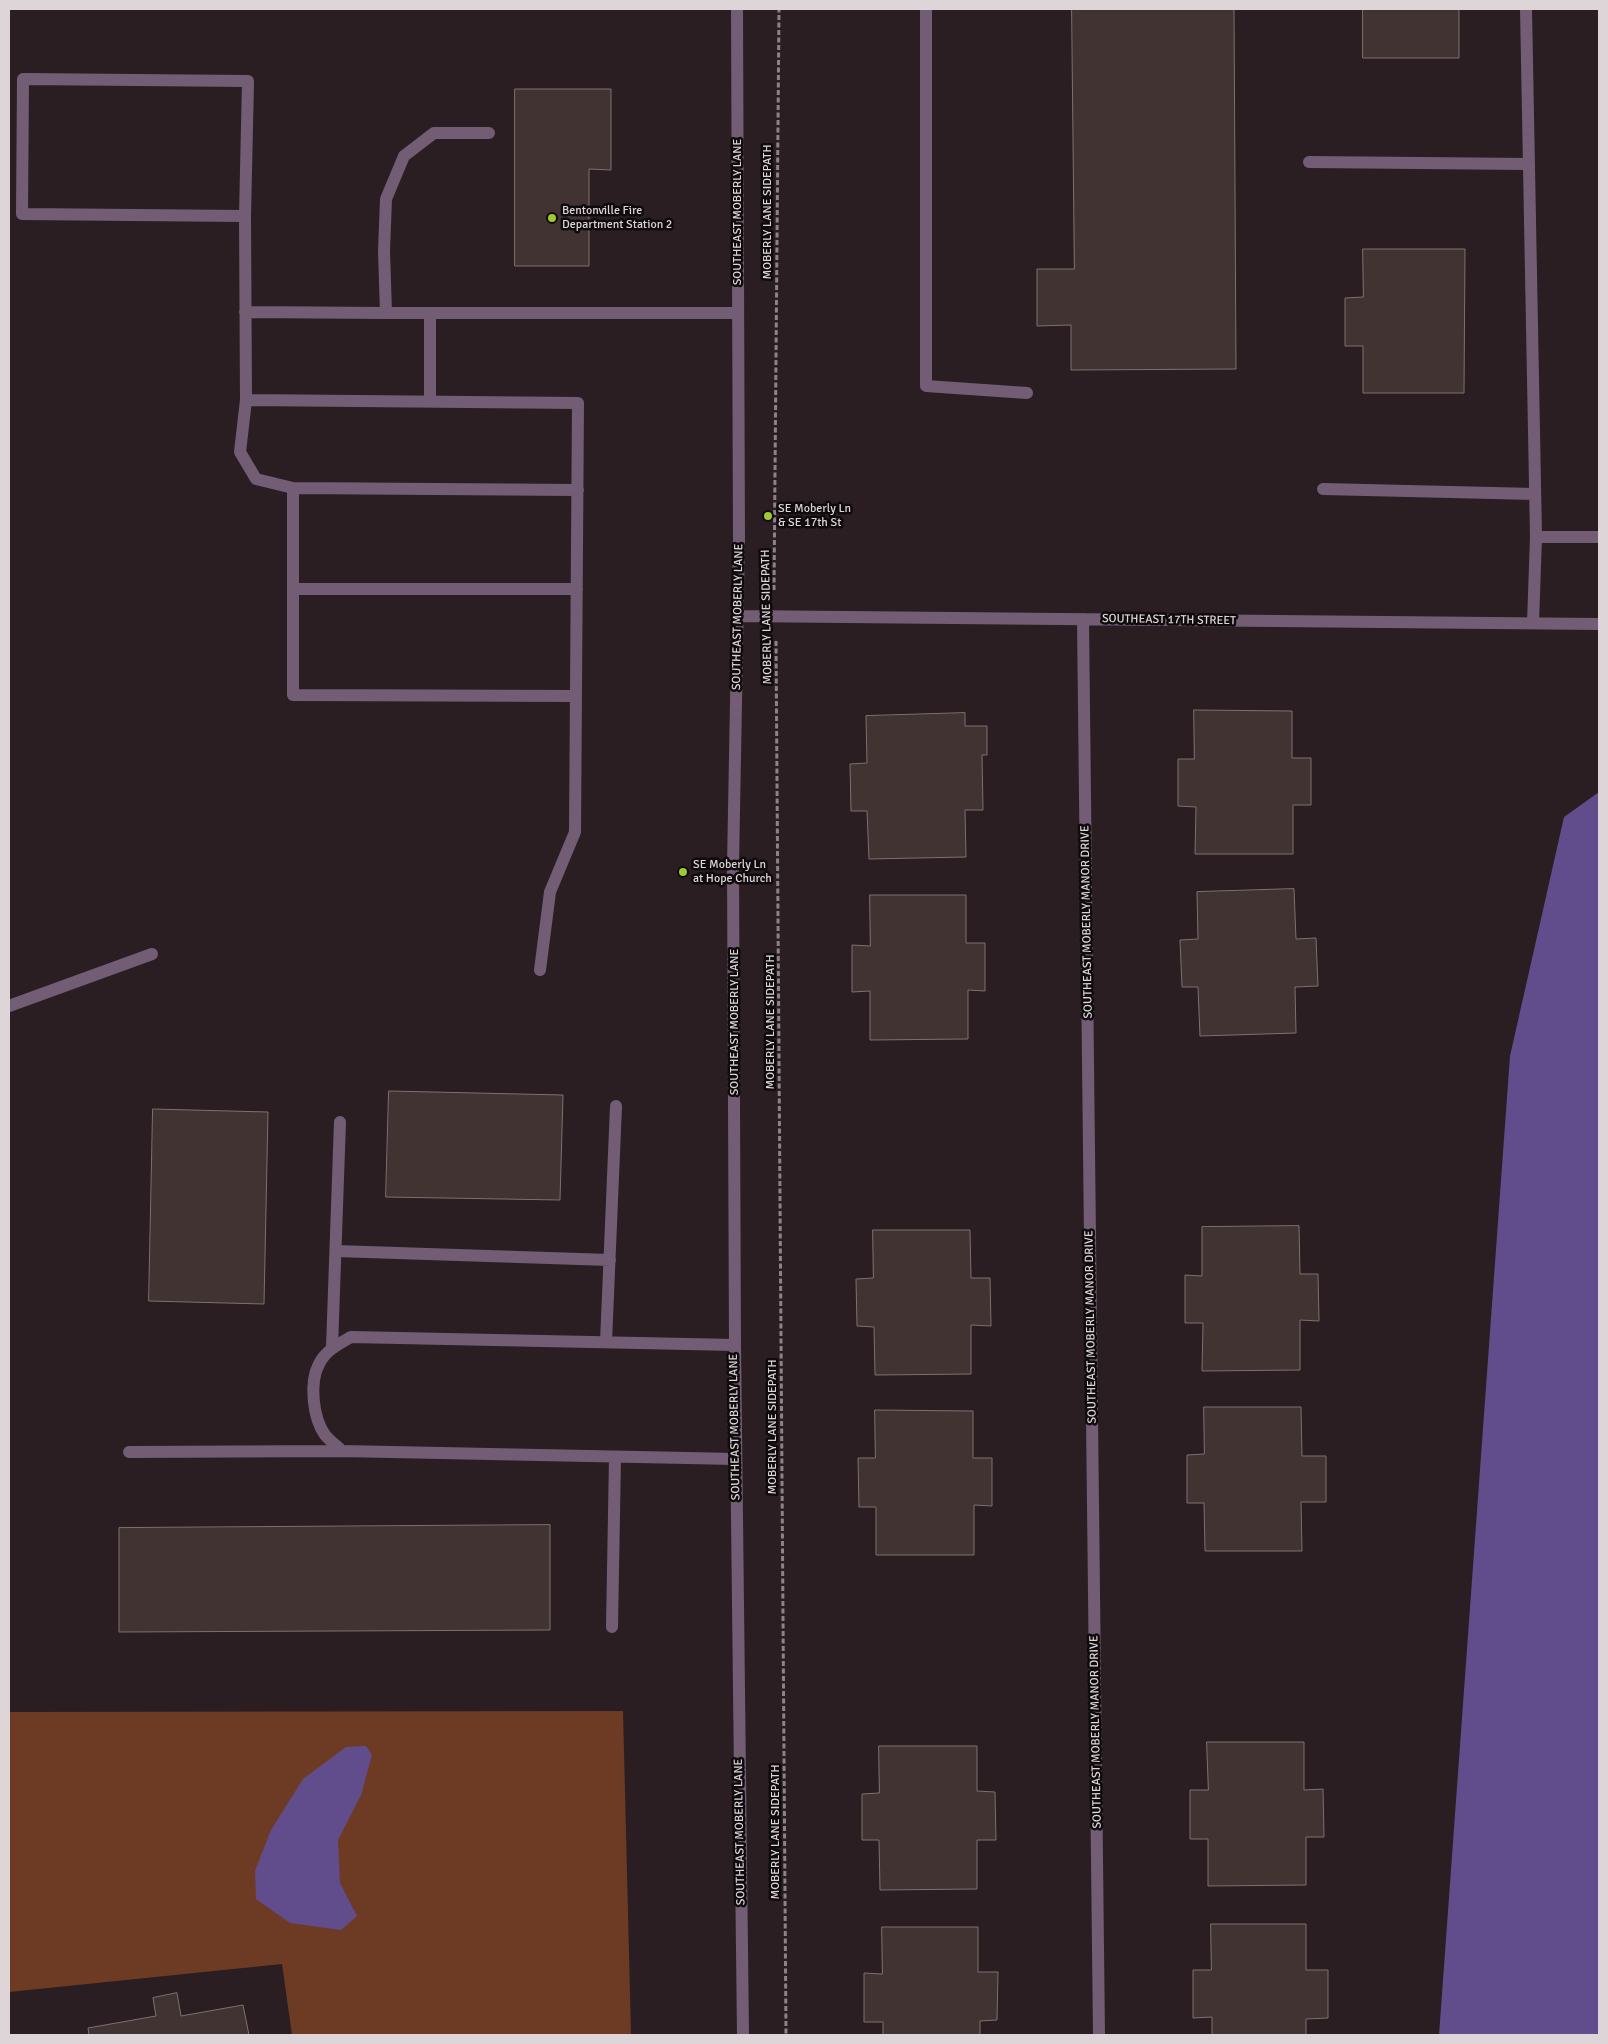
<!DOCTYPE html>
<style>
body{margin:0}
#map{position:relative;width:1608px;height:2044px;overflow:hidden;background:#2a1e23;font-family:Signika,sans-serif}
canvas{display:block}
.frame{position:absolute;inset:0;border:10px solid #ded5d9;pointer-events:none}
</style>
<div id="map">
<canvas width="1608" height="2044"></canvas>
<div class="frame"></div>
</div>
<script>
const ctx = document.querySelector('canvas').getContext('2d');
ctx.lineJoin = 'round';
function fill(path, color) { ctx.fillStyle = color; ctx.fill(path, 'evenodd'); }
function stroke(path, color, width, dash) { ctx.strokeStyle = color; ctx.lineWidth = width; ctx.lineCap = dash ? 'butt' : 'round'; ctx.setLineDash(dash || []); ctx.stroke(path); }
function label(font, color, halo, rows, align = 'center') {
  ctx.font = font + ' Signika,sans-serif'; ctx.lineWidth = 5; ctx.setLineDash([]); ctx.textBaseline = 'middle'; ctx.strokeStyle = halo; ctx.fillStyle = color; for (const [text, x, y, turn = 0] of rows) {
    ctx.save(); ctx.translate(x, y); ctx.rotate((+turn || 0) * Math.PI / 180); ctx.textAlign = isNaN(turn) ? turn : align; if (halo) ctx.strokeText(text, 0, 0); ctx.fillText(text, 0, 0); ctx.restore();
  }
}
fill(new Path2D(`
 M 623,1711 L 631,2035 L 292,2035 L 282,1964 L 9,1992 L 9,1712 Z`), '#6d3b24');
fill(new Path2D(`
 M 1599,792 L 1599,2035 L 1439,2035 L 1510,1056 L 1564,817 Z
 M 366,1746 L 372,1755 L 361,1795 L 338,1840 L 340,1883 L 357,1916 L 341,1930 L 290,1923 L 256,1899 L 255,1871 L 271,1830 L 303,1779 L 346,1747 Z`), '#614d8c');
const building = new Path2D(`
 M 1072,9 L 1234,9 L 1236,369 L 1071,370 L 1071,325 L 1037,326 L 1037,269 L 1074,269 Z
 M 1363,9 L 1477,9 L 1459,9 L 1459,58 L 1363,58 Z
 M 515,89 L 611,89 L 611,170 L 589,169 L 589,266 L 515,266 Z
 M 1363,249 L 1465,249 L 1464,393 L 1363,393 L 1363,346 L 1345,346 L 1345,298 L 1363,297 Z
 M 1194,710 L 1292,711 L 1292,758 L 1311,758 L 1311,805 L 1293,805 L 1293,854 L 1195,854 L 1196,807 L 1178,806 L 1178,759 L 1194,759 Z
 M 965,713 L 965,726 L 987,726 L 987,755 L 982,755 L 983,810 L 965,810 L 966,857 L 869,859 L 867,811 L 851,811 L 850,764 L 867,763 L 866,716 Z
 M 1294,889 L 1296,939 L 1316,938 L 1318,986 L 1295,987 L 1296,1033 L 1200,1036 L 1198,987 L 1182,987 L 1180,940 L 1198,939 L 1197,892 Z
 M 870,895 L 966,895 L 966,943 L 985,943 L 985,991 L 968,990 L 968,1039 L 870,1040 L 870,991 L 852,992 L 852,945 L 870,946 Z
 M 389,1091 L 563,1095 L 560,1200 L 386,1197 Z
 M 153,1109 L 268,1112 L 264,1304 L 149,1301 Z
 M 1299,1226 L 1300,1274 L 1318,1274 L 1319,1321 L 1300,1320 L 1300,1370 L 1202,1371 L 1203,1323 L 1185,1323 L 1185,1275 L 1202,1276 L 1202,1227 Z
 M 873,1230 L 970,1230 L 971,1278 L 990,1278 L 991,1326 L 971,1325 L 971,1374 L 875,1375 L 874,1327 L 857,1326 L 856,1279 L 873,1278 Z
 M 1204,1407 L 1301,1407 L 1302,1456 L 1326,1456 L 1326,1502 L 1301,1502 L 1302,1551 L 1205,1551 L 1204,1503 L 1187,1503 L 1187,1455 L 1204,1454 Z
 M 875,1410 L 973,1411 L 973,1458 L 992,1458 L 992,1506 L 974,1505 L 974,1555 L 876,1555 L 876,1507 L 859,1507 L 858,1458 L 875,1458 Z
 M 550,1525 L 550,1630 L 119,1632 L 119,1528 Z
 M 1207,1742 L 1304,1742 L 1304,1790 L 1323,1789 L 1324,1837 L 1306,1837 L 1306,1885 L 1208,1886 L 1208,1839 L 1190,1839 L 1190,1790 L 1208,1790 Z
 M 879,1746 L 977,1746 L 977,1791 L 995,1792 L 996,1840 L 977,1840 L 977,1889 L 880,1890 L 879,1840 L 862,1840 L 862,1794 L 879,1793 Z
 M 1211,1924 L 1306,1924 L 1306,1970 L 1328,1970 L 1328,2018 L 1306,2019 L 1306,2035 L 1212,2035 L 1212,2017 L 1193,2018 L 1193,1970 L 1211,1970 Z
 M 882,1927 L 978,1927 L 978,1972 L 998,1972 L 997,2020 L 980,2021 L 980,2035 L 883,2035 L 883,2022 L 864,2022 L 864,1973 L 882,1974 Z
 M 177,1993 L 181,2016 L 243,2005 L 249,2035 L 89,2035 L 88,2028 L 156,2016 L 153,1998 Z`);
fill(building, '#423333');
stroke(building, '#806f6f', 1);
stroke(new Path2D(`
 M 774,590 L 779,9
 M 776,641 L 786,2035`), '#8d8387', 3, [5, 2.5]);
stroke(new Path2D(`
 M 737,9 L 739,539 L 733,865 L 735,1345 L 743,2035
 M 926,9 L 926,386 L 1027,393
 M 1526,9 L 1536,537 L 1533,623
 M 489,133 L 434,133 L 404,156 L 386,199 L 384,251 L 386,313 L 738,313
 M 1309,162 L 1528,164
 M 245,216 L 22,214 L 23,79 L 248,81 L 245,216 L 246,400 L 578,403 L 575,832 L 550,892 L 540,970
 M 245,312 L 386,313
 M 430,314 L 430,401
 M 246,400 L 240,452 L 256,479 L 293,488 L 293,695 L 576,696
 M 293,488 L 578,490
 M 1323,489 L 1535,494
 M 1536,537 L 1599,537
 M 293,589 L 577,589
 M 738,616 L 1599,624
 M 1083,619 L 1099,2035
 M 9,1006 L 152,954
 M 336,1251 L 610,1260
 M 606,1342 L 616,1106
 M 735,1345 L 351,1337 C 339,1344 326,1350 319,1364 C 309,1383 313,1418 325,1435 C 330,1441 337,1446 342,1451 L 736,1459
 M 332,1347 L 340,1122
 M 129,1452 L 342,1451
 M 612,1627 L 615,1457`), '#735d75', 12);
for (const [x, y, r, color] of [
 [552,218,5,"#9dca2f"],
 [768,516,5,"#9dca2f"],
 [683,872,5,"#9dca2f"]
]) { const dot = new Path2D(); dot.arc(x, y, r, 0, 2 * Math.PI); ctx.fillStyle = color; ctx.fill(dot); stroke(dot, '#0f0a0c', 2); }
label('12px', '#ded5d9', '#0f0a0c', [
 ["Bentonville Fire",562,211],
 ["Department Station 2",562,225],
 ["SE Moberly Ln",778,509],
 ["& SE 17th St",778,523],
 ["SE Moberly Ln",693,865],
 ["at Hope Church",693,879]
], 'left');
label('12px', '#ded5d9', '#0f0a0c', [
 ["SOUTHEAST MOBERLY LANE",738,212,-90],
 ["MOBERLY LANE SIDEPATH",768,212,-90],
 ["SOUTHEAST MOBERLY LANE",738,617,-89],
 ["MOBERLY LANE SIDEPATH",767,617,-91],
 ["SOUTHEAST 17TH STREET",1169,620,1],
 ["SOUTHEAST MOBERLY MANOR DRIVE",1087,922,-91],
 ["SOUTHEAST MOBERLY LANE",735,1022,-90],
 ["MOBERLY LANE SIDEPATH",771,1022,-90],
 ["SOUTHEAST MOBERLY MANOR DRIVE",1091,1327,-91],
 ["SOUTHEAST MOBERLY LANE",735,1427,-91],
 ["MOBERLY LANE SIDEPATH",773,1427,-90],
 ["SOUTHEAST MOBERLY MANOR DRIVE",1096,1732,-91],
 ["SOUTHEAST MOBERLY LANE",740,1832,-91],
 ["MOBERLY LANE SIDEPATH",776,1832,-90]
]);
</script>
